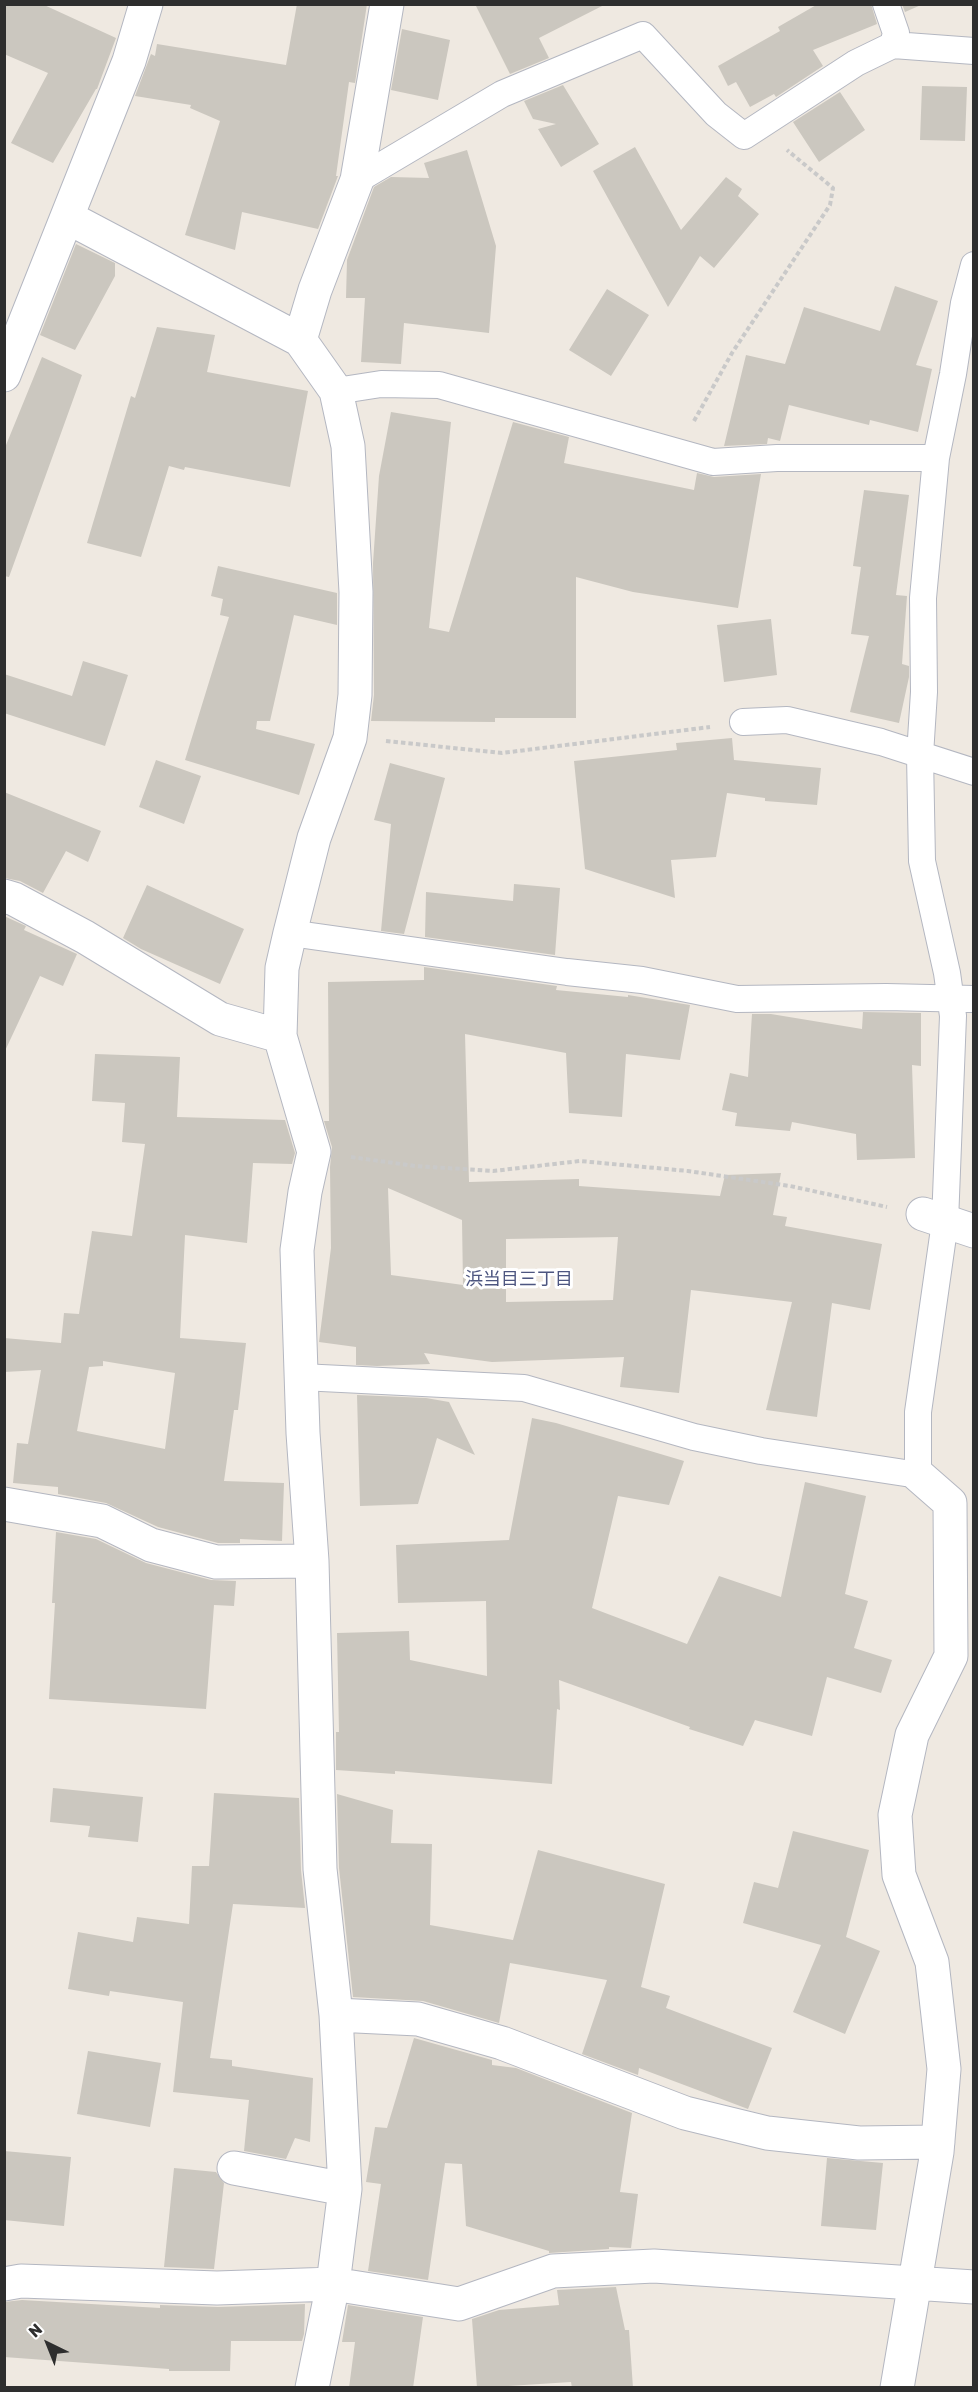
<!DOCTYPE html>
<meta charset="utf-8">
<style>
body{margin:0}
#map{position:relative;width:978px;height:2392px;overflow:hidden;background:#efe9e1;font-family:Rubik,sans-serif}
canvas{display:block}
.frame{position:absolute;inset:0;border:6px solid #2e2e2e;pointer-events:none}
.north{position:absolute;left:18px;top:2314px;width:60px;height:60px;-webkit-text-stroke:4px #fff;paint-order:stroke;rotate:317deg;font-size:16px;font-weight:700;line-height:24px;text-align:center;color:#2e2e2e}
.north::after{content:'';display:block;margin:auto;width:21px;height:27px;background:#2e2e2e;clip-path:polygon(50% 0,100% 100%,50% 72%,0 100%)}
</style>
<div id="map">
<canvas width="978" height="2392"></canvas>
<div class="frame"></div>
<div class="north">N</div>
</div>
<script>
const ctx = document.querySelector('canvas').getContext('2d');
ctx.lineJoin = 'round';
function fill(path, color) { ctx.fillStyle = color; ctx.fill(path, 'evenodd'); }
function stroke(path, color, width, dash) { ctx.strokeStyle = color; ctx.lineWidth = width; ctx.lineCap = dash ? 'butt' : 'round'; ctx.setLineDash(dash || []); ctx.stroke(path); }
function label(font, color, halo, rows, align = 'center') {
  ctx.font = font + ' Rubik,"Noto Sans JP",sans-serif'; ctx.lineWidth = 6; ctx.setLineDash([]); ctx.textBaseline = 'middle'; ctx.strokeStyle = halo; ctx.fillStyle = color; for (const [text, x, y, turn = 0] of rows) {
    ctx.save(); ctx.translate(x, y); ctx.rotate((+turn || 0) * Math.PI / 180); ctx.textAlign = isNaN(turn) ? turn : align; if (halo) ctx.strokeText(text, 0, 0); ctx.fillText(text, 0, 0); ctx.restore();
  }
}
fill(new Path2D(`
 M 4,4 L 42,4 L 116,38 L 97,89 L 96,89 L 53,163 L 11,143 L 48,73 L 4,54 Z
 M 297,4 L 367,4 L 355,83 L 349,82 L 336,176 L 338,176 L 318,229 L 242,212 L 235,250 L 185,235 L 220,121 L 190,108 L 191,105 L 135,96 L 151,54 L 155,56 L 157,44 L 286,65 Z
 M 475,4 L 606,4 L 539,38 L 549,58 L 510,74 Z
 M 818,4 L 871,4 L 877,24 L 813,50 L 823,66 L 776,97 L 774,94 L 750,107 L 736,82 L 728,86 L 718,66 L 780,31 L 778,27 Z
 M 902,4 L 921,4 L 921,5 L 905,12 Z
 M 402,29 L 450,40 L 438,100 L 391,90 Z
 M 563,85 L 599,144 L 561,167 L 538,129 L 556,124 L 533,119 L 524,101 Z
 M 922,86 L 967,87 L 965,141 L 920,140 Z
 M 840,92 L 865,130 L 819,162 L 793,122 Z
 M 635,147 L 681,230 L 726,177 L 742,189 L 738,196 L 759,214 L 714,268 L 700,256 L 668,307 L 593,171 Z
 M 467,150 L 496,246 L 489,333 L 404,323 L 401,364 L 361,362 L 365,298 L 346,298 L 347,260 L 374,187 L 391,177 L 429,178 L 424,163 Z
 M 76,244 L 115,263 L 115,276 L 75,350 L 40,335 Z
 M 895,286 L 938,301 L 916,365 L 932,369 L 918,432 L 870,420 L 869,425 L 789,405 L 780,441 L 768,438 L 767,444 L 724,446 L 746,355 L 785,364 L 804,307 L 880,331 Z
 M 607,289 L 649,315 L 611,376 L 569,350 Z
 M 157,327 L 215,335 L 207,372 L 308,391 L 290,487 L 185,467 L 184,470 L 169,466 L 141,557 L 87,543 L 131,396 L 135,398 Z
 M 42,357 L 82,375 L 9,577 L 4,576 L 4,450 Z
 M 391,412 L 451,422 L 429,628 L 449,632 L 513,422 L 569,437 L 564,463 L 694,490 L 697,473 L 714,477 L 761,474 L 738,608 L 633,592 L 576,577 L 576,718 L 495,718 L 495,722 L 371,721 L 374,695 L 373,563 L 379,476 Z
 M 864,490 L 909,495 L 896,595 L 907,596 L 902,664 L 909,666 L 909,677 L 899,723 L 850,712 L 869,636 L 851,634 L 861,567 L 853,566 Z
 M 218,566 L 337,593 L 337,625 L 294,615 L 270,721 L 257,721 L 256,729 L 315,744 L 299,795 L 185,760 L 229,617 L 220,615 L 223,599 L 211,596 Z
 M 771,619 L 777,675 L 724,682 L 717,625 Z
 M 83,661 L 128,675 L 105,746 L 4,713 L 4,674 L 72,696 Z
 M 732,738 L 734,760 L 821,768 L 817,805 L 765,801 L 765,798 L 727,793 L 716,857 L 671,860 L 675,898 L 585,869 L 574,761 L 677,750 L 676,743 Z
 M 156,760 L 201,776 L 184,824 L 139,807 Z
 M 390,763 L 445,778 L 404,934 L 381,931 L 391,824 L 374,820 Z
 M 4,792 L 101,831 L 88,862 L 66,851 L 43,893 L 20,881 L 4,878 Z
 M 514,884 L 560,888 L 555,955 L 425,937 L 426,892 L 513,901 Z
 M 147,885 L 244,929 L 220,984 L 141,949 L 123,938 Z
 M 4,916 L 26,926 L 24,930 L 77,954 L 63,986 L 40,976 L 4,1053 Z
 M 424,967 L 557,986 L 556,990 L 628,997 L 628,995 L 690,1005 L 680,1060 L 626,1054 L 622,1117 L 569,1113 L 566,1053 L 465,1034 L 469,1182 L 579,1179 L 579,1186 L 720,1196 L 725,1175 L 781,1173 L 773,1215 L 787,1217 L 785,1226 L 882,1244 L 870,1310 L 832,1303 L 817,1417 L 766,1410 L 792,1302 L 691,1290 L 679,1393 L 620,1387 L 624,1357 L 492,1362 L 424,1353 L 430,1364 L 377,1366 L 356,1365 L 356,1347 L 319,1342 L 331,1248 L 330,1167 L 332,1147 L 324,1121 L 329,1121 L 328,982 L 424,980 ZM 388,1188 L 462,1220 L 463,1285 L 391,1275 ZM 618,1237 L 613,1300 L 506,1302 L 506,1239 Z
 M 863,1012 L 921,1013 L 921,1066 L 912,1065 L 915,1158 L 857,1160 L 856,1134 L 792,1122 L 790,1131 L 735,1126 L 737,1113 L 722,1110 L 730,1073 L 748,1077 L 752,1014 L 771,1014 L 862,1029 Z
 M 95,1054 L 180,1057 L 177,1117 L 285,1120 L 295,1153 L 292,1164 L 253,1163 L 247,1243 L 185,1235 L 180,1338 L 246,1343 L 238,1410 L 234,1410 L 224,1481 L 284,1483 L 282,1541 L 240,1539 L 240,1543 L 218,1543 L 158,1527 L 106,1503 L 58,1494 L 58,1487 L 13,1483 L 17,1443 L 28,1444 L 41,1370 L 4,1372 L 4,1338 L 61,1343 L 64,1313 L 79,1314 L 92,1231 L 132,1236 L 145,1144 L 122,1142 L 125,1103 L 92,1101 ZM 103,1361 L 175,1373 L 165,1449 L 77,1431 L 89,1367 L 103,1366 Z
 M 357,1395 L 426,1398 L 449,1402 L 475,1455 L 437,1438 L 418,1504 L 360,1506 Z
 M 532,1418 L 556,1423 L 684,1461 L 669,1505 L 618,1496 L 592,1608 L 687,1644 L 719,1576 L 781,1597 L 805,1482 L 866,1496 L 845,1594 L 868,1601 L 854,1648 L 892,1660 L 881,1693 L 827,1677 L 812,1736 L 755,1720 L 743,1746 L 689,1729 L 690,1727 L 559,1680 L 560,1710 L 557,1709 L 552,1784 L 395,1771 L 395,1774 L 336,1770 L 336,1732 L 339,1732 L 337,1633 L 409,1631 L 410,1660 L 487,1676 L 486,1601 L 398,1603 L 396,1545 L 509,1540 Z
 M 56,1532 L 96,1539 L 146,1563 L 211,1580 L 236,1581 L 234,1606 L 214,1605 L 206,1709 L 49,1699 L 55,1603 L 52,1603 Z
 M 53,1788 L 143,1797 L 138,1842 L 88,1837 L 90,1826 L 50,1822 Z
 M 214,1793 L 299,1798 L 301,1870 L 305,1908 L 233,1904 L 210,2058 L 232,2060 L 232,2066 L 313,2078 L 310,2142 L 295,2138 L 286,2159 L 244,2151 L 249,2100 L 173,2092 L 183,2002 L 110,1991 L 109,1996 L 68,1989 L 78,1932 L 133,1942 L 137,1917 L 189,1924 L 192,1866 L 209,1866 Z
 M 337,1794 L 393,1810 L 391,1843 L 432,1844 L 430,1925 L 513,1940 L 538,1850 L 665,1884 L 641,1987 L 670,1996 L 666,2008 L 772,2048 L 748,2109 L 639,2068 L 638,2075 L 582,2054 L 607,1980 L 510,1963 L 499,2023 L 423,2001 L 353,1997 L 339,1868 Z
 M 793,1831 L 869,1850 L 846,1937 L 880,1951 L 845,2034 L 793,2012 L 821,1945 L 743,1923 L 754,1882 L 778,1888 Z
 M 414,2038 L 492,2060 L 492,2065 L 516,2068 L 632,2113 L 620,2192 L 638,2194 L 631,2248 L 609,2247 L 609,2249 L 549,2253 L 549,2251 L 466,2226 L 462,2164 L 445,2163 L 428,2280 L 368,2271 L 381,2184 L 366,2182 L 375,2127 L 387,2128 Z
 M 88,2051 L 161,2063 L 150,2127 L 77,2114 Z
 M 4,2151 L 71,2157 L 64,2226 L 4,2220 Z
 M 827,2158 L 883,2163 L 876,2230 L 821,2226 Z
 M 174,2168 L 216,2172 L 224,2183 L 214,2269 L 164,2267 Z
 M 616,2287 L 625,2330 L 629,2330 L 633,2388 L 572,2388 L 571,2382 L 477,2388 L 472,2319 L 499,2310 L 559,2305 L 557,2290 Z
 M 22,2300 L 160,2308 L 160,2305 L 218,2307 L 305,2304 L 304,2334 L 302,2341 L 231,2341 L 230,2371 L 169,2371 L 169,2369 L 4,2357 L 4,2302 Z
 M 348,2305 L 423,2317 L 413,2388 L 349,2388 L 355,2342 L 342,2342 Z`), '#cbc7bf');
const service = new Path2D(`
 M 886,4 L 896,33 L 893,45
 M 357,180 L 502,94 L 643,35 L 716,114 L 744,136 L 856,63 L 893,45 L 974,51
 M 336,391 L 381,384 L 439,385 L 713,462 L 777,458 L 936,458
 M 743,722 L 787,720 L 881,742 L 974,772
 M 290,933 L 567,972 L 642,980 L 737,999 L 886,997 L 974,999
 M 301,1377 L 524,1388 L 694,1437 L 761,1451 L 918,1475 L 918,1412 L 945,1222 L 953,1016 L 947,973 L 922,861 L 920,755 L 924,692 L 923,598 L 936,458 L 953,374 L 964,303 L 974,265`);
const minor = new Path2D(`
 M 67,217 L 300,340 L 336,391 L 348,446 L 356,592 L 355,695 L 350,738 L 314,838 L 290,933 L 282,968 L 280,1036 L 314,1152 L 305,1192 L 297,1250 L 303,1433 L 312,1561 L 320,1869 L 336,2015 L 345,2189 L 333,2284 L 312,2388
 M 300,340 L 315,290 L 357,180 L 387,4
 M 4,375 L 129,61 L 146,4
 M 4,896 L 14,899 L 85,937 L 220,1019 L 280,1036
 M 923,1214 L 974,1231
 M 4,1504 L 102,1521 L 151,1545 L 216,1562 L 312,1561
 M 336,2015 L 418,2019 L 502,2043 L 685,2113 L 767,2133 L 859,2143 L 938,2142
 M 234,2168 L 345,2189
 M 4,2284 L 21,2281 L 217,2288 L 333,2284 L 459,2304 L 553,2271 L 654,2266 L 974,2287
 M 897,2388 L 937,2152 L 944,2069 L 932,1962 L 899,1875 L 895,1815 L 912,1735 L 951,1656 L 950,1503 L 918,1475`);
stroke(service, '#b4b7c1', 28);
stroke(minor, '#b4b7c1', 35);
stroke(new Path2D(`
 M 694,421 L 732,353 L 830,205 L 833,188 L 787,150
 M 386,741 L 502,753 L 710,727
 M 351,1157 L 415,1166 L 493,1171 L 580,1161 L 688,1171 L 790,1186 L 887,1207`), '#c9c9c9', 4, [4.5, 3]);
stroke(service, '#fff', 26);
stroke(minor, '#fff', 33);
label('18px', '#4d5680', '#fff', [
 ["浜当目三丁目",519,1280]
]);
</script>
